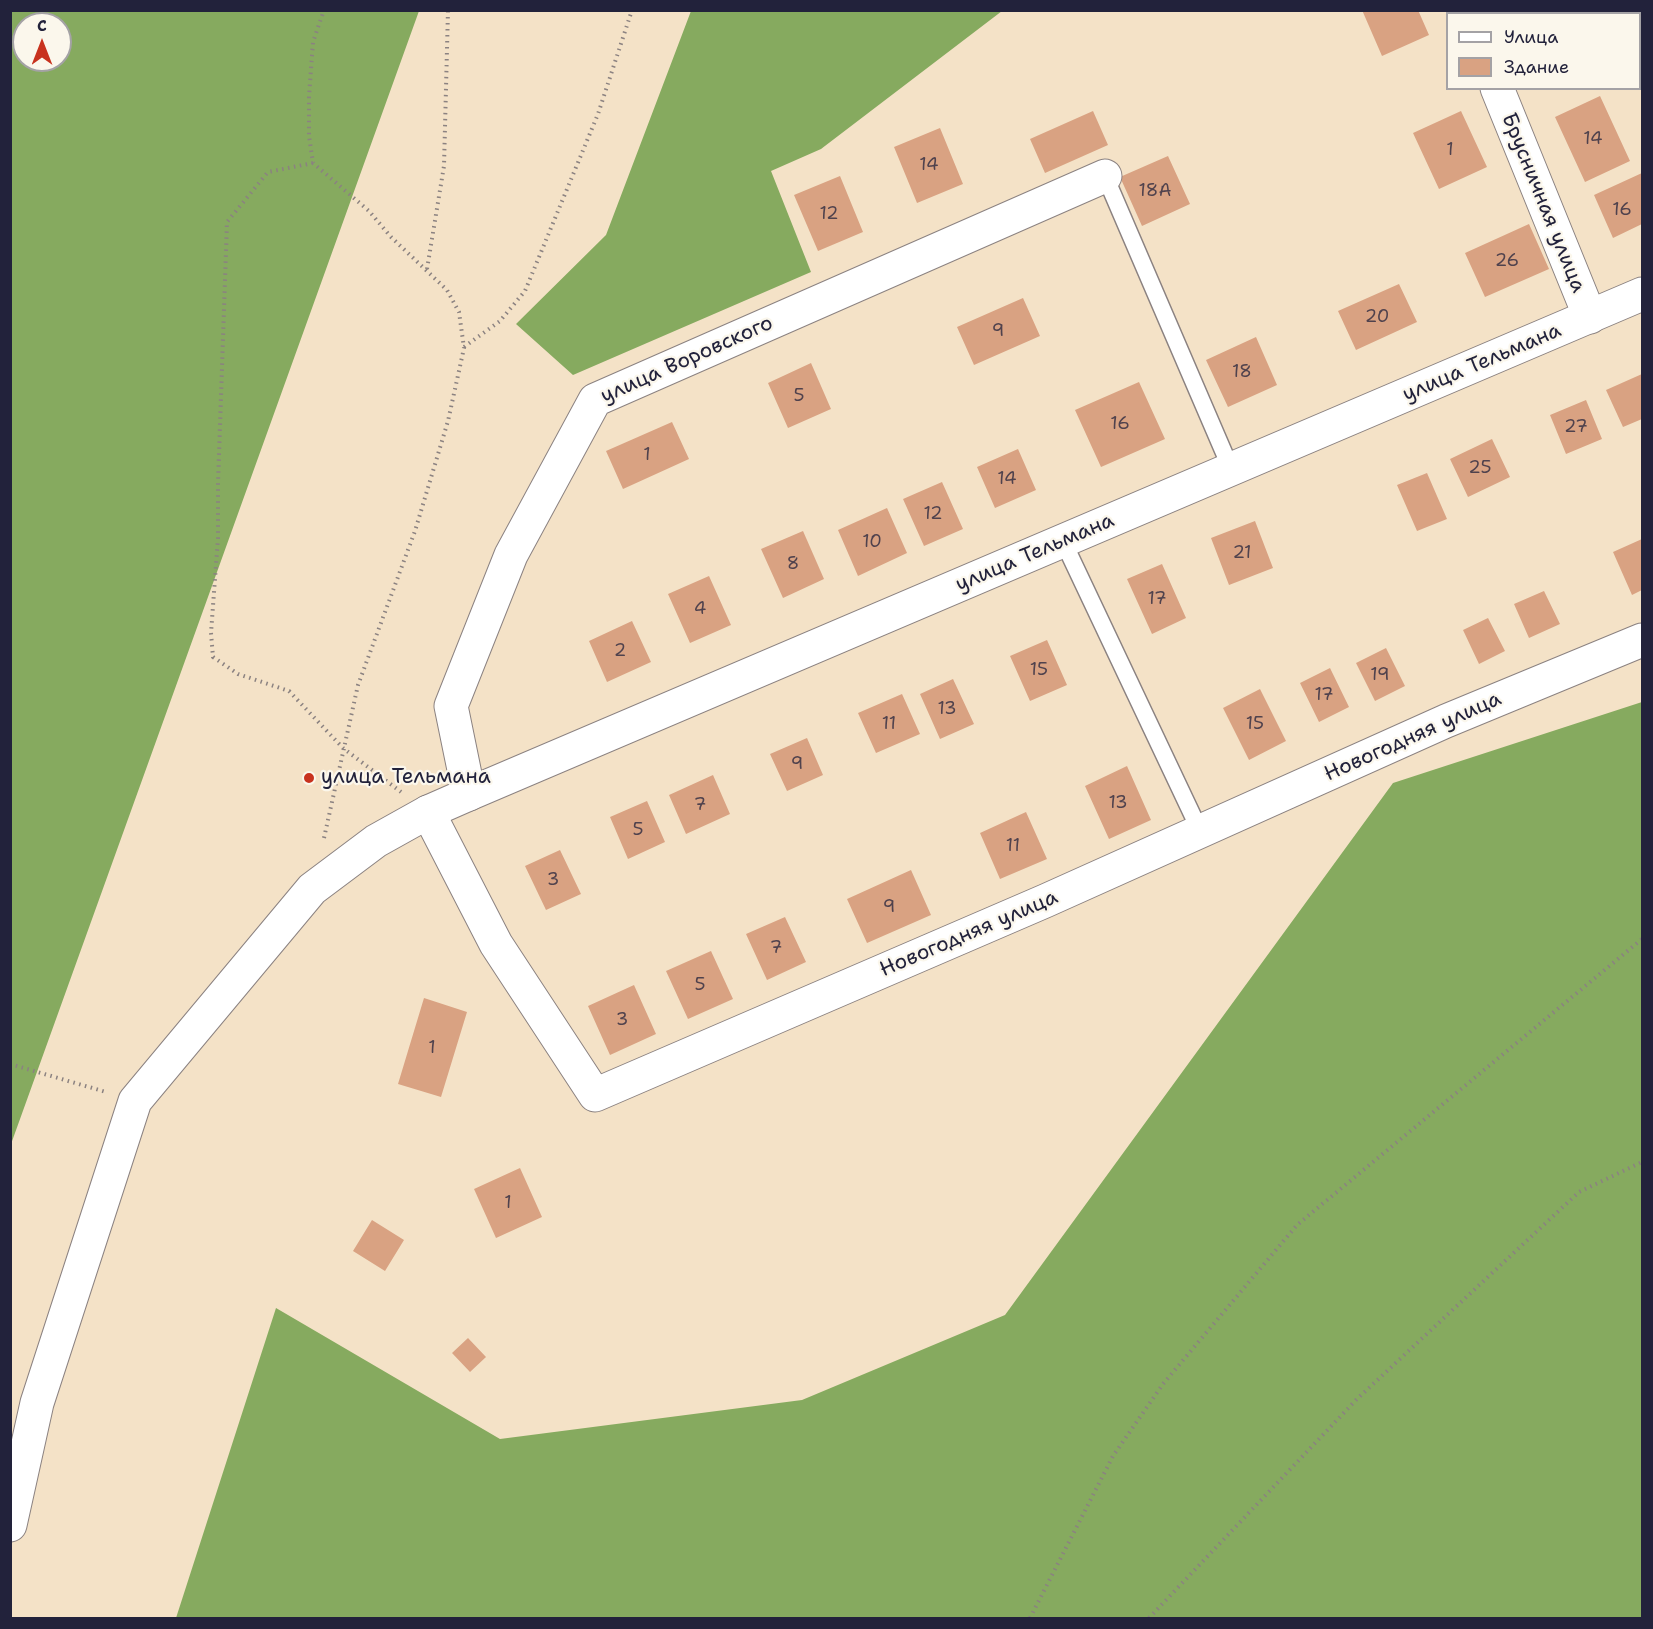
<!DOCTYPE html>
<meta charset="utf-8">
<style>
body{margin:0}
#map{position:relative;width:1653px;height:1629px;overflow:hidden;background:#f4e2c7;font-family:"Shantell Sans",sans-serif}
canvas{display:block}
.frame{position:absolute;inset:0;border:12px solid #22223b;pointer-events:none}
.legend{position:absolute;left:1446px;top:12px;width:195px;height:78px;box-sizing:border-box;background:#fbf7ec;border:2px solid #a4a2a5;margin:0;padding:8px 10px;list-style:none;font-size:18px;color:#22223b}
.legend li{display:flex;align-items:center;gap:12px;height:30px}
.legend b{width:30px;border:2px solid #a4a2a5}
.north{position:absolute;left:12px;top:12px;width:60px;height:60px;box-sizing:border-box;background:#fbf7ec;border:2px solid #a4a2a5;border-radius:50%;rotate:0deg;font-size:16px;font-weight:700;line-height:24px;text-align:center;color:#22223b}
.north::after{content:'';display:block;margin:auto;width:21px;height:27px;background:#c8321e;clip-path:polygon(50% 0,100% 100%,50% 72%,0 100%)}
</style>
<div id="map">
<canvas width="1653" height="1629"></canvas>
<div class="frame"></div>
<ul class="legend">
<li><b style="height:8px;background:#fff"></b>Улица</li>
<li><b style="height:16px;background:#d9a282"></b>Здание</li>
</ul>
<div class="north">С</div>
</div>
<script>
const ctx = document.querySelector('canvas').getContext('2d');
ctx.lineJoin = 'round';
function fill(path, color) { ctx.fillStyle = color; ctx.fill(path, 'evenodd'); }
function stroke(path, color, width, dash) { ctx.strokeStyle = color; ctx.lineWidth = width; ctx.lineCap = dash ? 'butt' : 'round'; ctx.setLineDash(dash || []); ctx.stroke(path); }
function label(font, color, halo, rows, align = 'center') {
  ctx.font = font + ' "Shantell Sans",sans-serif'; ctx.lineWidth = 4.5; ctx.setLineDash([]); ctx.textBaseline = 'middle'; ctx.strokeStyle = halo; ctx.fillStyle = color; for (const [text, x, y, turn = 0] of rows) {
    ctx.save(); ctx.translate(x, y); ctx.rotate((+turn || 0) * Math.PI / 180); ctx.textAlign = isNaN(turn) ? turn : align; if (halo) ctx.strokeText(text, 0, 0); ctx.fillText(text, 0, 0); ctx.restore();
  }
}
fill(new Path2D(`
 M 11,10 L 419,11 L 11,1144 L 10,11 ZM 24,24 L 60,24 L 60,60 L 24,60 Z
 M 691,11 L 1002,11 L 821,149 L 771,171 L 811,272 L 573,375 L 516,324 L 606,235 Z
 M 1642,702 L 1642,1618 L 176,1618 L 276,1308 L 500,1439 L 802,1400 L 1005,1315 L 1393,783 Z`), '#86aa5f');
fill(new Path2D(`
 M 1362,10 L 1418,10 L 1429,35 L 1382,56 Z
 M 1600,96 L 1630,161 L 1585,182 L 1555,117 Z
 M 1093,111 L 1108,145 L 1045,173 L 1030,139 Z
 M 1461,111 L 1487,167 L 1439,189 L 1413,133 Z
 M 940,128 L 963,184 L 917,203 L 894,147 Z
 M 1168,156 L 1190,204 L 1142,226 L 1120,177 Z
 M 1642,173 L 1642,224 L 1613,238 L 1594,195 Z
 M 840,176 L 863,232 L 818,251 L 794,195 Z
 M 1529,224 L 1549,269 L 1485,297 L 1465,253 Z
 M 1399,284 L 1417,322 L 1356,350 L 1338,311 Z
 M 1023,298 L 1040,336 L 974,365 L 957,327 Z
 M 1256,337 L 1277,385 L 1228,407 L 1206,360 Z
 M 811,363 L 831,409 L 788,428 L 768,383 Z
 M 1642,374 L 1642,419 L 1623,427 L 1606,390 Z
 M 1139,382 L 1165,439 L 1101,467 L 1075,410 Z
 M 1586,400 L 1602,439 L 1566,454 L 1550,415 Z
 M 672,422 L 689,459 L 623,489 L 606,451 Z
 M 1492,439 L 1510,477 L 1468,497 L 1450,459 Z
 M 1018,449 L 1036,490 L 995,508 L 977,467 Z
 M 1427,473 L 1447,519 L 1417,531 L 1397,485 Z
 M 942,482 L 963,529 L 924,546 L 903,499 Z
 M 887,508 L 907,553 L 858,576 L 838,530 Z
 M 1255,521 L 1273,568 L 1229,585 L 1211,538 Z
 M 803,531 L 824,579 L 783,598 L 761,549 Z
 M 1642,539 L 1642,590 L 1632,595 L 1613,552 Z
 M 1162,564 L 1186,618 L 1152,634 L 1127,579 Z
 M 709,576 L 731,625 L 690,643 L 668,594 Z
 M 1544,591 L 1560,624 L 1529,638 L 1514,604 Z
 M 1488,618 L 1505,651 L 1479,664 L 1463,630 Z
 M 632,621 L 651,662 L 607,682 L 589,641 Z
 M 1047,640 L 1067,685 L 1030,701 L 1010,656 Z
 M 1386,648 L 1405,686 L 1375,701 L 1356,663 Z
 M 1330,668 L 1349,707 L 1319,722 L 1300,683 Z
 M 953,679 L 974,724 L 940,739 L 920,694 Z
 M 1260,689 L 1286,741 L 1249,760 L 1223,708 Z
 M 902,694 L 920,734 L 876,753 L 858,713 Z
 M 807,738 L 823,775 L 787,791 L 770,754 Z
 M 1127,766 L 1151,820 L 1109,839 L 1085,786 Z
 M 713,775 L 730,814 L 686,834 L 669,795 Z
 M 647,801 L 665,842 L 628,859 L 610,817 Z
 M 1026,812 L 1047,859 L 1000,879 L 980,833 Z
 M 560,850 L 581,894 L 546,910 L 525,866 Z
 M 911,870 L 931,915 L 867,943 L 847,899 Z
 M 785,917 L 806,962 L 767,980 L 746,934 Z
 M 711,951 L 733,999 L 688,1019 L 666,971 Z
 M 634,985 L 656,1034 L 610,1055 L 588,1006 Z
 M 424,998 L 467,1012 L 441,1097 L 398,1084 Z
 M 520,1168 L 542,1217 L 496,1238 L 474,1189 Z
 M 372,1220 L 404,1240 L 385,1271 L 353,1251 Z
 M 468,1338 L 486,1357 L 470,1372 L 452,1353 Z`), '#d9a282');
const lane = new Path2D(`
 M 1105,176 L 1231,469
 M 1063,541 L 1200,831`);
const street = new Path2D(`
 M 1465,10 L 1467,14
 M 1497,88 L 1590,317
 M 469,794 L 451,706 L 511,555 L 595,400 L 1105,176
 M 428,812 L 496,944 L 595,1095 L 1045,901 L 1446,721 L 1642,640`);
const secondary = new Path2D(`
 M 10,1525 L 37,1403 L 135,1101 L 312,889 L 376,841 L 428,812 L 469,794 L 1642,294`);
stroke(lane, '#8b8281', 19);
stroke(street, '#8b8281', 35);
stroke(secondary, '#8b8281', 35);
stroke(new Path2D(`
 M 313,163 L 268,172 L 227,222 L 218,484 L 218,538 L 211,633 L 213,657 L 238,674 L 289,691 L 343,748 L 401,792
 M 427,269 L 444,166 L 448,10
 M 464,347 L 500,321 L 525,291 L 598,114 L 632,10
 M 324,838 L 358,685 L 415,531 L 448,421 L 464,348 L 459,312 L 447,290 L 391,237 L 369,211 L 313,163 L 309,136 L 309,97 L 313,42 L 324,10
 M 10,1064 L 106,1092
 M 1030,1618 L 1113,1456 L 1163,1384 L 1297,1225 L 1642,939
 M 1149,1618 L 1356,1400 L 1579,1192 L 1642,1162`), '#8b8281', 4, [1.5, 4.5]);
stroke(lane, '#fff', 16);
stroke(street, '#fff', 33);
stroke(secondary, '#fff', 33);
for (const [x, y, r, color] of [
 [309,778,6,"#c8321e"]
]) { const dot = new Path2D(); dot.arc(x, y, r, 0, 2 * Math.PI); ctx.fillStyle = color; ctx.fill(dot); stroke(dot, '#fbf7ec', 2); }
label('18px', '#50424d', null, [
 ["14",1593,139],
 ["1",1450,150],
 ["14",929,165],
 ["18А",1155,191],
 ["16",1622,210],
 ["12",829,214],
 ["26",1507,261],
 ["20",1377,317],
 ["9",998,331],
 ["18",1242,372],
 ["5",799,396],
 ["16",1120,424],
 ["27",1576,427],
 ["1",647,455],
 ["25",1480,468],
 ["14",1007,479],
 ["12",933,514],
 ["10",872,542],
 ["21",1242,553],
 ["8",793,564],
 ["17",1157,599],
 ["4",700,609],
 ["2",620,651],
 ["15",1039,670],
 ["19",1380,675],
 ["17",1324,695],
 ["13",947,709],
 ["11",889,724],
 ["15",1255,724],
 ["9",797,764],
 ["13",1118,803],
 ["7",700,805],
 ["5",638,830],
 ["11",1013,846],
 ["3",553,880],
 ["9",889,907],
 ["7",776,948],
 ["5",700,985],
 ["3",622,1020],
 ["1",432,1048],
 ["1",508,1203]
]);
label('21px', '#22223b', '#fbf7ec', [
 ["Брусничная улица",1543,203,68],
 ["улица Воровского",687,360,-24],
 ["улица Тельмана",1482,363,-23],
 ["улица Тельмана",1035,553,-23],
 ["Новогодняя улица",1413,737,-24],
 ["Новогодняя улица",969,934,-23]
]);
label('21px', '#22223b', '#fbf7ec', [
 ["улица Тельмана",321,778]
], 'left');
</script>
